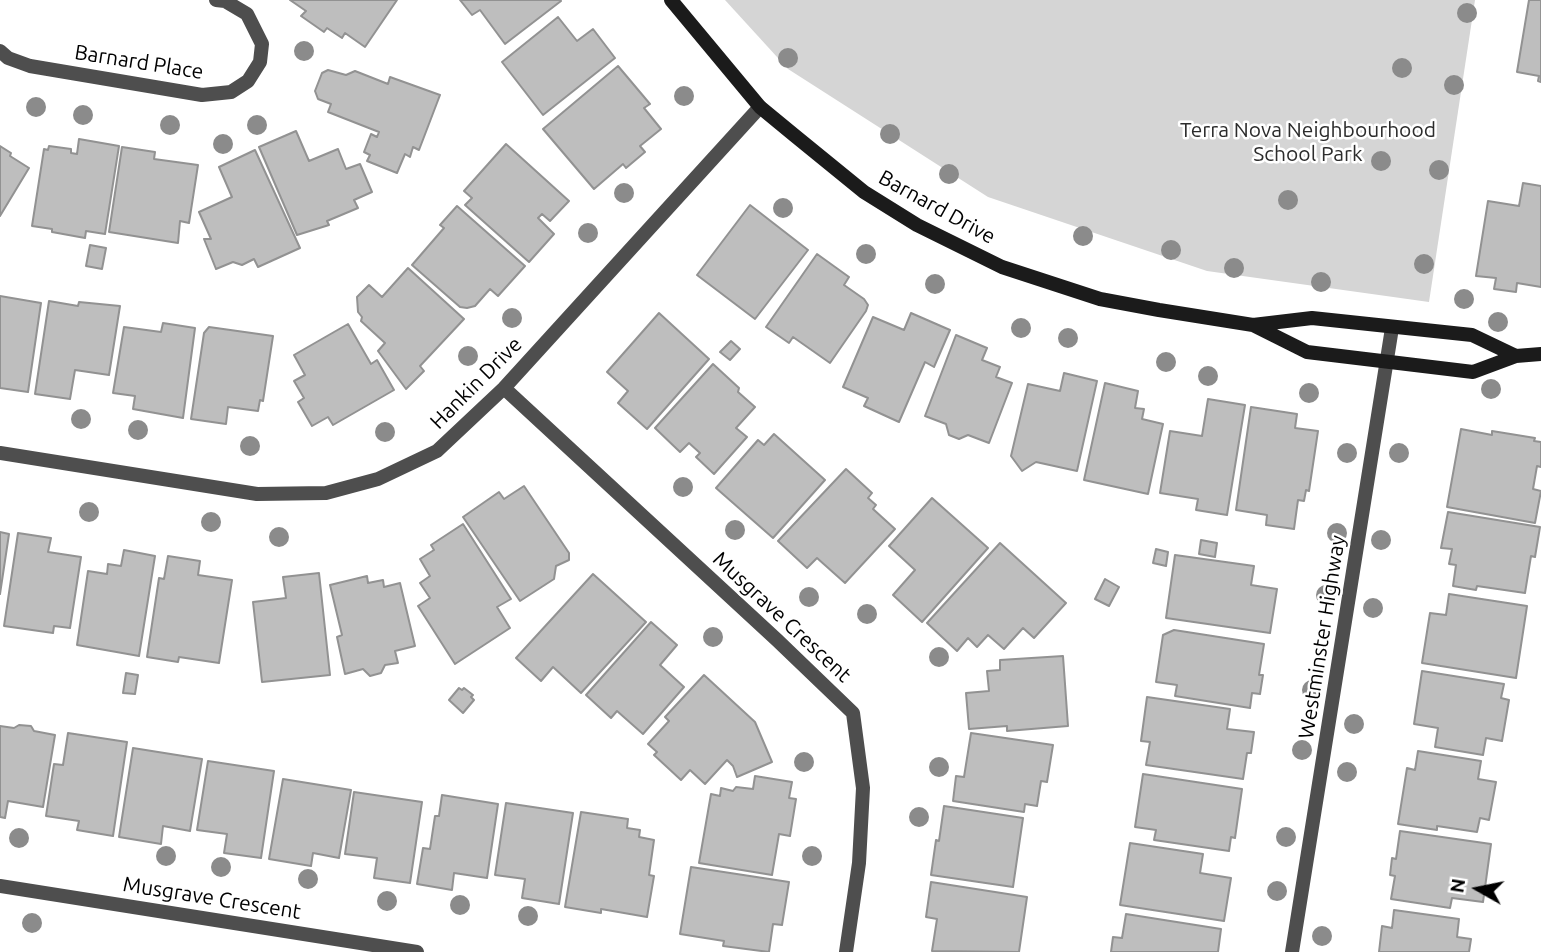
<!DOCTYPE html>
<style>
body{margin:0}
#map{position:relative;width:1541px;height:952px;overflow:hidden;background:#fff;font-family:Ubuntu,sans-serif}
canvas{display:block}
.north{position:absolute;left:1443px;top:854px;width:70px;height:70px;-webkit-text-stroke:5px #fff;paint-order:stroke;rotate:279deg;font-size:19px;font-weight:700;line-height:28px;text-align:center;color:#000}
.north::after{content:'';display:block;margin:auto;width:24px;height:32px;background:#000;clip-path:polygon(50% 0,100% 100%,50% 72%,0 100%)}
</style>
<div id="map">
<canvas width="1541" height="952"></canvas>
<div class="north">N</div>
</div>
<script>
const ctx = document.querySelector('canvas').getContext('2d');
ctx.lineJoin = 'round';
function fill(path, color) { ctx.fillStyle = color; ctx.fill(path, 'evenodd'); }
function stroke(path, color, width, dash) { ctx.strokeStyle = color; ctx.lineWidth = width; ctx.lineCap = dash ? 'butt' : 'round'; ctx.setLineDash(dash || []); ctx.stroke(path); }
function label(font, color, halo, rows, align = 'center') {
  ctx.font = font + ' Ubuntu,sans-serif'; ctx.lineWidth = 5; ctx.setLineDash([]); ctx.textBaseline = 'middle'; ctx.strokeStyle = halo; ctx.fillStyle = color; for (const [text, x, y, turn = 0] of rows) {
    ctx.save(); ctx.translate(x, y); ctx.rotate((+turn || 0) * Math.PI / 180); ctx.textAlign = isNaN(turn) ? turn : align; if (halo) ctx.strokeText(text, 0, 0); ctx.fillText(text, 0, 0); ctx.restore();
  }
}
fill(new Path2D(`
 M 725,0 L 1475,0 L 1429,302 L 1207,271 L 988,197 L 788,69 Z`), '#d5d5d5');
const building = new Path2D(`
 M 290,0 L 397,0 L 365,47 L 345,33 L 342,38 L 327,28 L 324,32 L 301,16 L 306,11 Z
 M 460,0 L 560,0 L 561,1 L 505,44 L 480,10 L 472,15 Z
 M 1529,0 L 1541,0 L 1541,82 L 1538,81 L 1539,76 L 1517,72 Z
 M 558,17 L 577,41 L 593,29 L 615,58 L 543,115 L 502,62 Z
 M 618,66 L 650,104 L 644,108 L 661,129 L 640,146 L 645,152 L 626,168 L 623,164 L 594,189 L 543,129 Z
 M 328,70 L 346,75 L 355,71 L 388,84 L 390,77 L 440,95 L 419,150 L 413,147 L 410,157 L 405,154 L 397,173 L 367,161 L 370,155 L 364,152 L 371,134 L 377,137 L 379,132 L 328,112 L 331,104 L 318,99 L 315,91 L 322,73 Z
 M 296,131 L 309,161 L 338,149 L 346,169 L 360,164 L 372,192 L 354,200 L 358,208 L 327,221 L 329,225 L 297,235 L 259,147 Z
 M 79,139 L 119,146 L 105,234 L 86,231 L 85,238 L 52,232 L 52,229 L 32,226 L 44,149 L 48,150 L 49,146 L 71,149 L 71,153 L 77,154 Z
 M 506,144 L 569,201 L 550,221 L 542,214 L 538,218 L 554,234 L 529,262 L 465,205 L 472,198 L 464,191 Z
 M 0,146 L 11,153 L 10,156 L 29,168 L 0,216 Z
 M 122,147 L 155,152 L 154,159 L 198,165 L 189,223 L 180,221 L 178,243 L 109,232 Z
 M 255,150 L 300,248 L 258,267 L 254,259 L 242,265 L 233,262 L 216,269 L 204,239 L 211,239 L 199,212 L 232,197 L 219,167 Z
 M 1523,183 L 1541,186 L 1541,287 L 1517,283 L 1516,292 L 1494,289 L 1496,278 L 1476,276 L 1488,201 L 1519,206 Z
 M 750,205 L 808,250 L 755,319 L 697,275 Z
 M 457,206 L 525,266 L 498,296 L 490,289 L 475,306 L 467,308 L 460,307 L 412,265 L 444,228 L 440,225 Z
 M 90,245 L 106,248 L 102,269 L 86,266 Z
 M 817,254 L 849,277 L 844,285 L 864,299 L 868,305 L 866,311 L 830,363 L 793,337 L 789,343 L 766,327 Z
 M 408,268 L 464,319 L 420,366 L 424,371 L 406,389 L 378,351 L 385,343 L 361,321 L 362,317 L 358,312 L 357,297 L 369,285 L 382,297 Z
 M 0,296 L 41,303 L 28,392 L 0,388 Z
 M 49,301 L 78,306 L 79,302 L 120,306 L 109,375 L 75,370 L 70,399 L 35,394 Z
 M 659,313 L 709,359 L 647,429 L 618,403 L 628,391 L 607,372 Z
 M 911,313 L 950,330 L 934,367 L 925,362 L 899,422 L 864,406 L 868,398 L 843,387 L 873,317 L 904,330 Z
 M 163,323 L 195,328 L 183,418 L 133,409 L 135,396 L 113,393 L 124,327 L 161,332 Z
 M 348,324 L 371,364 L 377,360 L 394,390 L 333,425 L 328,417 L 312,426 L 298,402 L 304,398 L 294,381 L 305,375 L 294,355 Z
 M 209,327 L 273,336 L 263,401 L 260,400 L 258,411 L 228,407 L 226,424 L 191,419 L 204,333 Z
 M 956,335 L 987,348 L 982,360 L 1000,367 L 996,377 L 1012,383 L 989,443 L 968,435 L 959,439 L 949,435 L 946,424 L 925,416 Z
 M 731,341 L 740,349 L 730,360 L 720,352 Z
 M 713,364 L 739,388 L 738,392 L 755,407 L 736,428 L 747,437 L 714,474 L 696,457 L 700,453 L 689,443 L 680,452 L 655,428 Z
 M 1064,373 L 1097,381 L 1077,471 L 1036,462 L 1022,471 L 1011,456 L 1028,384 L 1060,391 Z
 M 1105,383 L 1138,391 L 1135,408 L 1144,409 L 1142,419 L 1163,424 L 1148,494 L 1084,480 Z
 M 1208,399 L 1245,405 L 1227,515 L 1196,510 L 1198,499 L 1160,493 L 1170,431 L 1202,436 Z
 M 1251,407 L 1297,414 L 1295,428 L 1318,431 L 1309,491 L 1306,490 L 1304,501 L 1298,500 L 1294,529 L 1266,525 L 1267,515 L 1236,510 Z
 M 1461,429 L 1492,435 L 1492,431 L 1535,438 L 1534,441 L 1541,442 L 1541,467 L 1537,466 L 1533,489 L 1541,491 L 1535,523 L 1447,507 Z
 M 774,434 L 825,480 L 773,538 L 716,488 L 758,440 L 764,445 Z
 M 846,469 L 872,493 L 868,498 L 876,505 L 873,509 L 895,529 L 845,583 L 817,558 L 807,568 L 778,541 Z
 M 524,486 L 569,553 L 569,560 L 556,566 L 554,579 L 520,601 L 463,517 L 499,492 L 504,499 Z
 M 932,498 L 988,548 L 922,622 L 893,595 L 915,570 L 889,546 Z
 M 1448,512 L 1540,527 L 1535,557 L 1531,556 L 1525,593 L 1477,586 L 1476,590 L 1453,586 L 1456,565 L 1449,564 L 1452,549 L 1441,548 Z
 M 463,524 L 511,599 L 497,607 L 510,628 L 455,664 L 418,606 L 430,598 L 420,583 L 430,576 L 420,559 L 434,550 L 431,545 Z
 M 0,532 L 9,534 L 0,594 Z
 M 18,533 L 51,538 L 48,552 L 81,557 L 70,628 L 54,626 L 53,633 L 4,626 Z
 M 1201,540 L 1217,543 L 1215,557 L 1199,554 Z
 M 1000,543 L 1066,603 L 1034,638 L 1023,628 L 1004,649 L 988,635 L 977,647 L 968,638 L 957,651 L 927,623 Z
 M 1156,549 L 1168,552 L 1166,566 L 1153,563 Z
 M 124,550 L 155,556 L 139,656 L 77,645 L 88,571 L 107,574 L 108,564 L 121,566 Z
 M 1175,555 L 1254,566 L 1251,585 L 1277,589 L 1270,633 L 1166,618 Z
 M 168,556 L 200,561 L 198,575 L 232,580 L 219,663 L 179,657 L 178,662 L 147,657 L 159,578 L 164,579 Z
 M 319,573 L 330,675 L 262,682 L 253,602 L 286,598 L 283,577 Z
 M 593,574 L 646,622 L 581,693 L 553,667 L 541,681 L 516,658 Z
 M 367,576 L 368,583 L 383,580 L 384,587 L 400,583 L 415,646 L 395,651 L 398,663 L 385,665 L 381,673 L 370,676 L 363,669 L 345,674 L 337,637 L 342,635 L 330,585 Z
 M 1105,579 L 1119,587 L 1109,606 L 1095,599 Z
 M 1449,594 L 1527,606 L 1516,678 L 1422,663 L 1430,613 L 1446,615 Z
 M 651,622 L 677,645 L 660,665 L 684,687 L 643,734 L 617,711 L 611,718 L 586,695 Z
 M 1174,630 L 1264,644 L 1259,675 L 1263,675 L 1260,694 L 1252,693 L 1250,708 L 1175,696 L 1177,685 L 1156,682 L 1163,635 Z
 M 1063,656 L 1068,726 L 1007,731 L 1007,726 L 969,729 L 966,693 L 989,691 L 987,671 L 1000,670 L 1000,660 Z
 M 1422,671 L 1504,684 L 1501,698 L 1509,700 L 1502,741 L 1486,738 L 1483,755 L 1435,747 L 1438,728 L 1414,724 Z
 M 126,673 L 138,675 L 135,694 L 123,693 Z
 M 704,675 L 755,722 L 772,762 L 737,777 L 733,766 L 727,760 L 705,784 L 690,770 L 681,780 L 654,755 L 657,752 L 648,744 L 669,721 L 665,717 Z
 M 459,688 L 462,690 L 464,688 L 473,695 L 471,697 L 474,700 L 463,713 L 449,700 Z
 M 1147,697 L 1230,709 L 1227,729 L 1254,732 L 1251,753 L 1247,753 L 1243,779 L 1146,765 L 1150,742 L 1141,741 Z
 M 19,725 L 31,726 L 34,731 L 55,735 L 43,807 L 8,801 L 5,818 L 0,817 L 0,726 L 14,728 Z
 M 68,733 L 127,742 L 113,836 L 77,830 L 79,821 L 46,816 L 54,764 L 63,765 Z
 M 971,733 L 1053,745 L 1047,782 L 1041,781 L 1037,806 L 1025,804 L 1024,812 L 953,801 L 956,776 L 964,777 Z
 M 133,748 L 202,759 L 190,831 L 163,826 L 161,844 L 119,837 Z
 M 1418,751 L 1481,761 L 1478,779 L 1496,782 L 1489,820 L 1480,818 L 1477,832 L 1437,826 L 1437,830 L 1398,824 L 1407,768 L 1415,770 Z
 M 208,761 L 274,771 L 261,858 L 224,853 L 227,834 L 197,830 Z
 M 1143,774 L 1242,789 L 1235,838 L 1231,837 L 1229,851 L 1154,840 L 1156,830 L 1135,827 Z
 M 755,776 L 792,782 L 789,798 L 796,799 L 790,836 L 779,834 L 772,875 L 699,863 L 711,794 L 720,796 L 721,788 L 733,791 L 736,787 L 753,789 Z
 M 283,779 L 351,790 L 339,858 L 313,853 L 311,866 L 269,859 Z
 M 354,792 L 422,802 L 410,883 L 374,878 L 377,858 L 345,854 Z
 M 442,795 L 498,804 L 487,878 L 454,873 L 452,890 L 417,884 L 423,848 L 430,849 L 435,816 L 439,816 Z
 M 506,803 L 573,813 L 559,904 L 522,898 L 525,879 L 495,875 Z
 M 944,806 L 1023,818 L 1013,887 L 931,875 L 936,840 L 939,841 Z
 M 581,812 L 628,819 L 627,828 L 640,830 L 639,837 L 654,840 L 649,875 L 654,876 L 647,917 L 601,909 L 601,913 L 565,907 Z
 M 1400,831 L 1491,844 L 1483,902 L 1452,898 L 1450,908 L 1391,899 L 1395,876 L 1390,875 L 1392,858 L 1396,859 Z
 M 1130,843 L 1203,854 L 1200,873 L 1231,878 L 1224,921 L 1120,905 Z
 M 691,867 L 789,882 L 782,925 L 773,924 L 769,952 L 723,946 L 724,941 L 680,934 Z
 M 931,882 L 1027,897 L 1019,952 L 932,951 L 937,919 L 926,917 Z
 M 1394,910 L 1459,919 L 1457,937 L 1471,939 L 1469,952 L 1379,952 L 1382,926 L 1392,928 Z
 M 1126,914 L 1221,929 L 1218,952 L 1111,952 L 1113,937 L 1122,938 Z`);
fill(building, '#bebebe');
stroke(building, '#929292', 2);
stroke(new Path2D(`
 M 0,51 L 8,58 L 30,66 L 202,95 L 231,92 L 248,81 L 260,62 L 262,44 L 247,14 L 225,1 L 216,0
 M 504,388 L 777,640 L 853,713 L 863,788 L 859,863 L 846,952
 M 0,453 L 257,494 L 326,493 L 378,479 L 437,451 L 504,388 L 760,107
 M 0,886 L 417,952
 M 1292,952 L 1392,328`), '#4e4e4e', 14);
stroke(new Path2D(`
 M 671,0 L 760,107 L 794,135 L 864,192 L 917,225 L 1002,267 L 1100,299 L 1159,310 L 1253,325 L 1312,318 L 1472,335 L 1516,356
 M 1253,325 L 1307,352 L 1473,372 L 1516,356 L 1541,354`), '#1b1b1b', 14);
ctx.fillStyle = '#8b8b8b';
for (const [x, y] of [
 [1467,13],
 [304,51],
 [788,58],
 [1402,68],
 [1454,85],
 [684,96],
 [36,107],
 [83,115],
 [170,125],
 [257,125],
 [890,134],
 [223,144],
 [1381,161],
 [1439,170],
 [949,174],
 [624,193],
 [1288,200],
 [783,208],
 [588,233],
 [1083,236],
 [1171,250],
 [866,254],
 [1424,264],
 [1234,268],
 [1321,282],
 [935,284],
 [1464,299],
 [512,318],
 [1498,322],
 [1021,328],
 [1068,338],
 [468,356],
 [1166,362],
 [1208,376],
 [1491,389],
 [1309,393],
 [81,419],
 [138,430],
 [385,432],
 [250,446],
 [1347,453],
 [1399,453],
 [683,487],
 [89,512],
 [211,522],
 [735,530],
 [1337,533],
 [279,537],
 [1381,540],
 [1326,595],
 [809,597],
 [1373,608],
 [867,614],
 [713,637],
 [939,657],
 [1312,690],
 [1354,724],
 [1302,750],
 [804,762],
 [939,767],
 [1347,772],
 [919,817],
 [1286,837],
 [19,838],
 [166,856],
 [812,856],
 [221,867],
 [308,879],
 [1277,891],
 [387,901],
 [460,905],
 [528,916],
 [32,923],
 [1322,936]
]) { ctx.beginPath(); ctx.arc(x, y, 10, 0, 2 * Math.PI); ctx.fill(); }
label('21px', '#000', '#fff', [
 ["Barnard Place",139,62,9],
 ["Barnard Drive",937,207,29],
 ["Hankin Drive",476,383,-45],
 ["Musgrave Crescent",782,617,43],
 ["Westminster Highway",1322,637,-81],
 ["Musgrave Crescent",212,898,9]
]);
label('21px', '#2c2c2c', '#fff', [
 ["Terra Nova Neighbourhood",1308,130],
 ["School Park",1308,154]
]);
</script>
